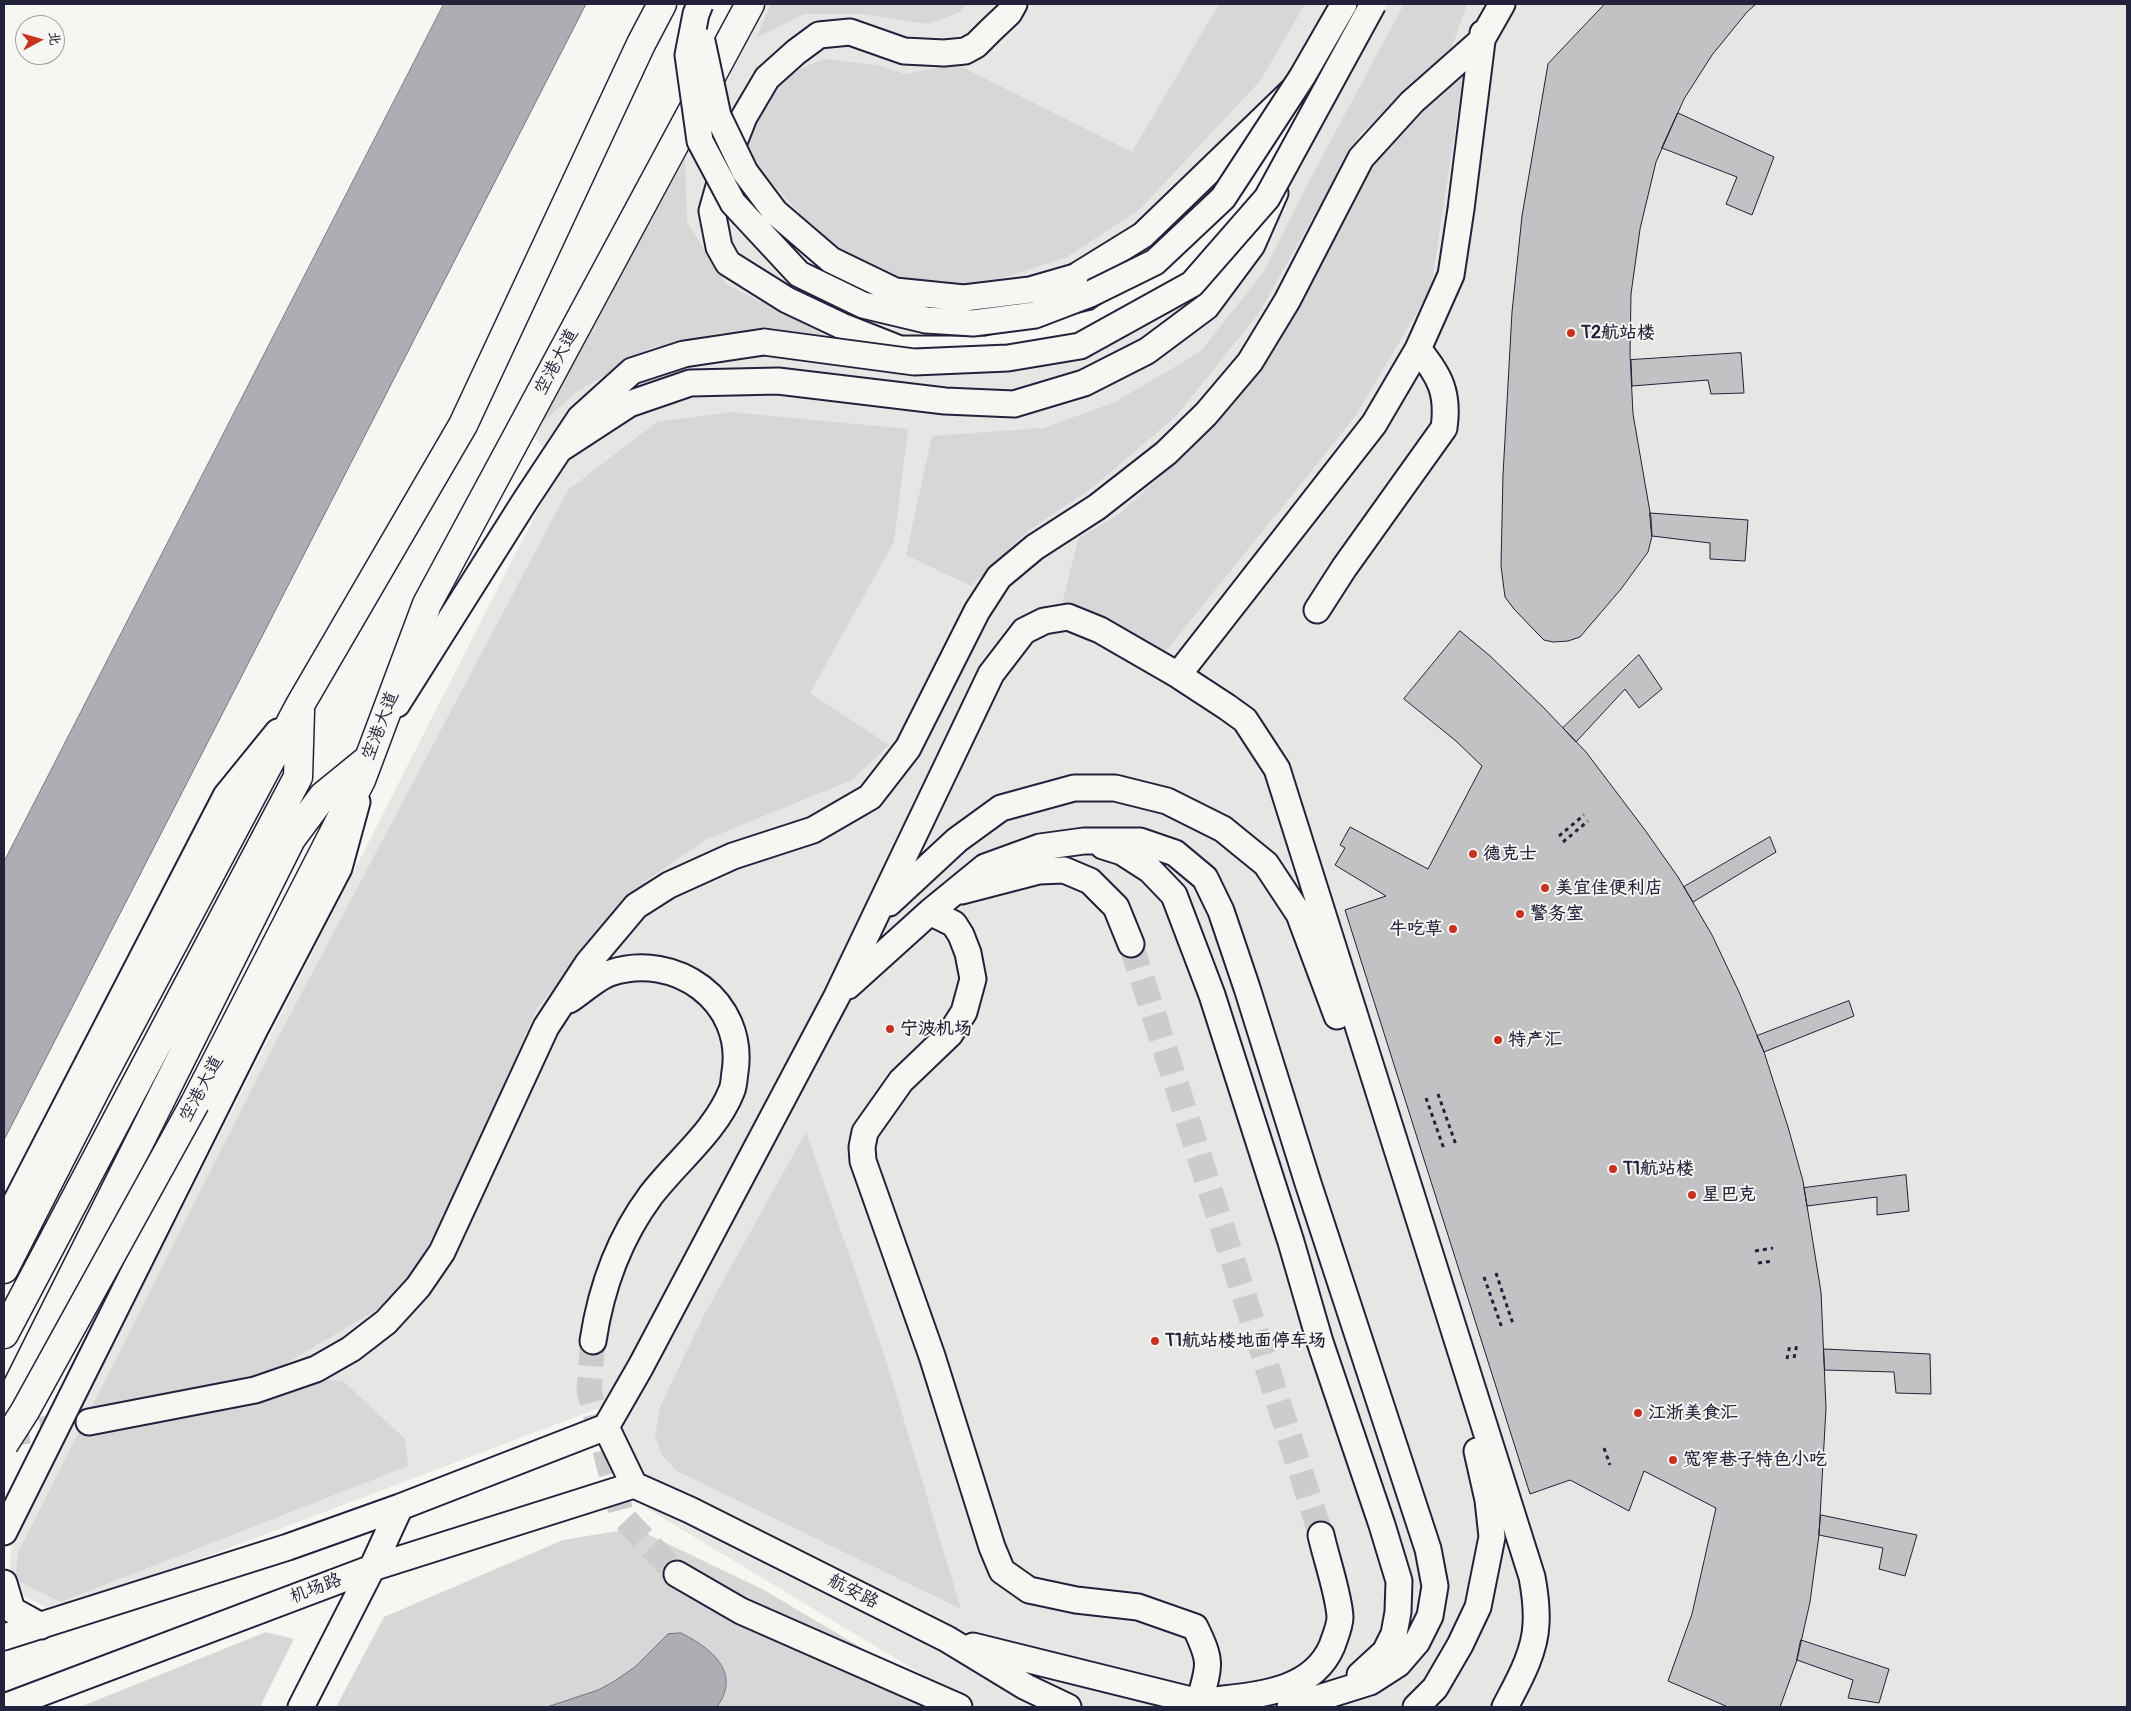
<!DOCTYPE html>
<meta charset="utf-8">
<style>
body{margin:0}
#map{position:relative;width:2131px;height:1711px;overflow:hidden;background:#f6f6f2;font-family:Pangolin,"LXGW WenKai TC",sans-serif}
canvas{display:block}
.frame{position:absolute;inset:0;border:5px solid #22223b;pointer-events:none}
.north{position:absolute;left:15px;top:15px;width:50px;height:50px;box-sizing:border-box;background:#f6f6f2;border:1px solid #a1a1a9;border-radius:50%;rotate:84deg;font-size:14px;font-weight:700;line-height:20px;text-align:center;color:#22223b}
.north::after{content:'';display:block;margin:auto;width:18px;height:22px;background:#c8321e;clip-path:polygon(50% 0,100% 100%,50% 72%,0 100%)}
</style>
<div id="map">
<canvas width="2131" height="1711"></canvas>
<div class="frame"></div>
<div class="north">北</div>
</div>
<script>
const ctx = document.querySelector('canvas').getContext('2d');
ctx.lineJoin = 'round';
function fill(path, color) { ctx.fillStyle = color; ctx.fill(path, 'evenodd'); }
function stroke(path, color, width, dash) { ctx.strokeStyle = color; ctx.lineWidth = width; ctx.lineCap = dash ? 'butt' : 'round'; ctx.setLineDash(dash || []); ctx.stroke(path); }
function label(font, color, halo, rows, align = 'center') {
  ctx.font = font + ' Pangolin,"LXGW WenKai TC",sans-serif'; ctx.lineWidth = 4; ctx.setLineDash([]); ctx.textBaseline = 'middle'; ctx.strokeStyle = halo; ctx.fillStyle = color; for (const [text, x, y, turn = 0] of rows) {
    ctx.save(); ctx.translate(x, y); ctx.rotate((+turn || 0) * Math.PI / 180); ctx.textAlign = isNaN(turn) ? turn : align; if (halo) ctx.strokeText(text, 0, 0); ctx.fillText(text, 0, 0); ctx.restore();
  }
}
fill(new Path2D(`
 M 752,4 L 2127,4 L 2127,1707 L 976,1707 L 648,1509 L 602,1407 L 57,1613 L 9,1588 L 11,1545 L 559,468 L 527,427 Z`), '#e6e6e4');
fill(new Path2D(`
 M 771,4 L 966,4 L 962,11 L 929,24 L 860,14 L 804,14 L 756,38 Z
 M 1219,4 L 1305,4 L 1260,81 L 1140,209 L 1067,257 L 987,283 L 918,287 L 832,248 L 743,152 L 748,125 L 775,84 L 799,69 L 825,59 L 877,65 L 905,74 L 956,64 L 1132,152 Z
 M 1404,4 L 1467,4 L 1449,56 L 1360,134 L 1259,313 L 1176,416 L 1092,488 L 1029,530 L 971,586 L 906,555 L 932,436 L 1043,428 L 1113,403 L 1200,352 L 1263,273 L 1307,185 Z
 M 1463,77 L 1431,289 L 1354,418 L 1165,652 L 1127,630 L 1062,604 L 1078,539 L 1119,514 L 1196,445 L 1270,349 L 1336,229 L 1372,169 L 1399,131 L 1424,106 Z
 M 685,159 L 687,222 L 726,284 L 825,335 L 718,333 L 652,348 L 576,392 L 540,425 Z
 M 731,412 L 908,429 L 894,542 L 810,693 L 889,745 L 852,780 L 707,839 L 644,882 L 537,1008 L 428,1257 L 380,1308 L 268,1374 L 343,1381 L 405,1439 L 408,1466 L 61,1602 L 15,1580 L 18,1553 L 272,1049 L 568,490 L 657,422 Z
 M 806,1132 L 882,1348 L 961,1609 L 677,1471 L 662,1455 L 655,1436 L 660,1407 L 703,1317 Z
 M 635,1528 L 764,1590 L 961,1707 L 336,1707 L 384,1617 L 563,1540 Z
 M 266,1632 L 294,1639 L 260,1707 L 80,1707 Z`), '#d7d7d7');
const water = new Path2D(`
 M 444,4 L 586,4 L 4,1140 L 4,862 Z
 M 681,1633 C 711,1648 742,1672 717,1707 L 547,1707 L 598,1690 L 613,1682 L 635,1667 L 668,1634 Z`);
fill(water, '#adadb3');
stroke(water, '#757583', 1);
const building = new Path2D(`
 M 1605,4 L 1756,4 L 1747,12 L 1712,55 L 1684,99 L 1656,162 L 1640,229 L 1631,294 L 1630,354 L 1633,414 L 1651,518 L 1652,536 L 1648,552 L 1621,589 L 1580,637 L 1568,641 L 1553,642 L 1544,640 L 1536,632 L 1514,609 L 1505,597 L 1501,566 L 1503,475 L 1512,312 L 1522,216 L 1548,64 Z
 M 1678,113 L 1774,157 L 1752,215 L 1726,204 L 1737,177 L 1662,148 Z
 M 1741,353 L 1744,393 L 1711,394 L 1708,380 L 1632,386 L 1631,360 Z
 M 1650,513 L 1748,520 L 1745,561 L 1710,559 L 1710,543 L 1652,536 Z
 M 1460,631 L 1489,655 L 1543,707 L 1586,752 L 1645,830 L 1678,877 L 1712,935 L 1739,992 L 1764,1052 L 1788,1127 L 1803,1181 L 1821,1292 L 1826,1408 L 1819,1535 L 1810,1602 L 1797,1660 L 1780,1707 L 1728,1707 L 1668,1681 L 1692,1614 L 1716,1508 L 1644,1471 L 1629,1511 L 1570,1480 L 1530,1494 L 1345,910 L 1386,896 L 1335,865 L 1345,848 L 1340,845 L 1350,827 L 1428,869 L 1482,766 L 1456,741 L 1404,699 Z
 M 1639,655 L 1662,689 L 1639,708 L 1625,689 L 1576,742 L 1563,728 Z
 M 1770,837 L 1776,852 L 1693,902 L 1684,887 Z
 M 1849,1001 L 1854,1016 L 1764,1052 L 1757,1036 Z
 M 1906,1175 L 1909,1211 L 1877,1215 L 1877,1197 L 1807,1206 L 1804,1188 Z
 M 1824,1349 L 1930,1354 L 1931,1394 L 1896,1393 L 1894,1372 L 1825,1370 Z
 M 1821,1515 L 1917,1535 L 1905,1576 L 1879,1569 L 1883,1548 L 1819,1535 Z
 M 1801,1640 L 1889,1669 L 1879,1703 L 1848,1698 L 1853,1680 L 1797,1660 Z`);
fill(building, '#c2c2c4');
stroke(building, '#22223b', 1);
stroke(new Path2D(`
 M 1131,944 L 1321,1535
 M 593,1341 L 589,1390 L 622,1516 L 677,1574
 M 4,1435 L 89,1422`), '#cccccd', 25, [25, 12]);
const minor = new Path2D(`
 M 1014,4 L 1009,13 L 991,30 L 976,45 L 965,51 L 944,53 L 904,51 L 850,32 L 819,35 L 796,52 L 767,78 L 744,117 L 725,165 L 712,211 L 719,247 L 728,263 L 787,300 L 842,326 L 900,349 L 988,349 L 1098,322 L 1162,277 L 1204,236 L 1315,96
 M 1075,277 L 1143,235 L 1345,40 L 1354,25
 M 560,449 L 629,404 L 690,383 L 778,381 L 945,401 L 1014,404 L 1084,383 L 1147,351 L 1206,307 L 1252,245 L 1275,193
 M 1317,610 L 1344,568 L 1444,428 C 1449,393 1440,376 1418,349
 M 1178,675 L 1374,424 L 1418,349 L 1451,275 L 1461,209 L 1483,33
 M 397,704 L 525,501 L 580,418 L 632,371 L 684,354 L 764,342
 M 1103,846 L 1122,852 L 1150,870 L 1174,895 L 1212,995 L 1291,1242 L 1320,1342 L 1382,1525 L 1399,1581 L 1398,1612 L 1394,1634 L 1385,1652 L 1360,1675
 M 962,891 L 1039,871 L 1064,870 L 1090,881 L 1116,907 L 1131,944
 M 889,903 L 957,840 L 1001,808 L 1074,788 L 1115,788 L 1167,801 L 1223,829 L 1266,864 L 1299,914 L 1337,1016
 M 930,912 L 954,924 L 961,935 L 968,953 L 973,979 L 964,1012 L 950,1034 L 901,1081 L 865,1132 L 862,1147 L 863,1161 L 932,1356 L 992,1547 L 1002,1571 L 1029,1590 L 1076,1600 L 1138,1607 L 1195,1627 C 1212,1662 1210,1665 1199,1702
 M 848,986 L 930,912 L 985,867 L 1040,847 L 1084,841 L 1140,841 L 1175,853 L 1205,878 L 1221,911 L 1247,988 L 1308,1183 L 1428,1549 L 1435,1586 L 1430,1616 L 1417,1642 L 1398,1664 L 1370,1682 L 1290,1707
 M 569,1000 C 580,993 598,977 610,973 C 675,951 746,1001 735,1072 C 734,1078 734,1085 732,1090 C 716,1131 677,1161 651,1195 C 619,1238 601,1288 593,1341
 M 4,1225 L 226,796 L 278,732
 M 89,1422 L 255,1390 L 316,1369 L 351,1349 L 386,1322 L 418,1287 L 442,1252 L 546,1027 L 588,963 L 636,906 L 669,885 L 733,856 L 813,830 L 870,797 L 908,748 L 977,611 L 999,577 L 1035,547 L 1097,507 L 1166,453 L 1206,414 L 1250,362 L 1287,301 L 1361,158 L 1412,102 L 1481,41 L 1502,4
 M 634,1485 L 606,1427 L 641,1366 L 837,996 L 991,674 L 1024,631 L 1044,621 L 1068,617 L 1100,630 L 1178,675 L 1227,707 L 1245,720 L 1277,769 L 1532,1577 C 1535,1593 1537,1608 1536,1624 C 1535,1653 1518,1682 1505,1707
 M 634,1485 L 690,1510 L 947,1639 L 1026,1687 L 1068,1707
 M 4,1532 L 255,1029 L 339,868 L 357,802
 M 677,1574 L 741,1611 L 959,1707
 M 4,1583 L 12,1610 L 41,1626
 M 4,1637 L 288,1547 L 400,1507 L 606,1427
 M 973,1646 L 1199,1702 L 1226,1707
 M 1206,1701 C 1251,1695 1311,1695 1332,1646 C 1335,1637 1340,1626 1340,1617 C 1339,1595 1326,1558 1321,1535
 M 4,1707 L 372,1568 L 634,1485
 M 301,1707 L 372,1568 L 400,1507
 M 1416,1707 L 1435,1688 L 1460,1645 L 1478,1607 L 1492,1537 L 1488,1500 L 1477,1451`);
const major = new Path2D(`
 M 195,1103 L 361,780 L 427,604 L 750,4
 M 4,1269 L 101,1079 L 300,705 L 463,425 L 641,44 L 662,4
 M 4,1334 L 298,777 L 300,711
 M 4,1413 L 291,839 L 323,796 L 366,761`);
stroke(minor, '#22223b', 29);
stroke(major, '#22223b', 31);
stroke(new Path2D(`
 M 1559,836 L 1584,815
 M 1563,842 L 1588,821
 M 1438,1094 L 1456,1145
 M 1426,1098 L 1444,1149
 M 1755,1251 L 1773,1248
 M 1758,1263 L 1773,1261
 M 1496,1273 L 1513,1324
 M 1484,1277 L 1502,1328
 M 1794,1358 L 1797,1344
 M 1787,1359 L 1790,1345
 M 1604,1448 L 1610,1465`), '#22223b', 3, [4, 4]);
stroke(minor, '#f6f6f2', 25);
stroke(major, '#f6f6f2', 28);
const minorBridge = new Path2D(`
 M 700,4 L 696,14 L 688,55 L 700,141 L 733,203 L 799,274 L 863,305 L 926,320 L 973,323 L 1035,315 L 1090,294 L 1155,262 L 1223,198 L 1302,77 L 1344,4
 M 702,41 L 718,116 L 745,172 L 775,212 L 831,260 L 895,291 L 964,298 L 1030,290 L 1075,277
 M 764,342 L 914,362 L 1008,358 L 1080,346 L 1192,284 L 1267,198 L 1373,4`);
const majorBridge = new Path2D(`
 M 4,1444 L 25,1411 L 195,1103`);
stroke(minorBridge, '#22223b', 29, []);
stroke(majorBridge, '#22223b', 31, []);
stroke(minorBridge, '#f6f6f2', 25);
stroke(majorBridge, '#f6f6f2', 28);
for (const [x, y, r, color] of [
 [1571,333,5,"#c8321e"],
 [1473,854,5,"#c8321e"],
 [1545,888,5,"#c8321e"],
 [1520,914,5,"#c8321e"],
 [1453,929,5,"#c8321e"],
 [890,1029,5,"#c8321e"],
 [1498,1040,5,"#c8321e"],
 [1613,1169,5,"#c8321e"],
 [1692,1195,5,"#c8321e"],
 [1155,1341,5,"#c8321e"],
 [1638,1413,5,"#c8321e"],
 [1673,1460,5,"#c8321e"]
]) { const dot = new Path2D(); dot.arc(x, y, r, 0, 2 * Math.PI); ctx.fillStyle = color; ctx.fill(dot); stroke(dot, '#f6f6f2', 2); }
label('bold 18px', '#22223b', '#f6f6f2', [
 ["T2航站楼",1581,333],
 ["德克士",1483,854],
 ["美宜佳便利店",1555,888],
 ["警务室",1530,914],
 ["牛吃草",1443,929,"right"],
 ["宁波机场",900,1029],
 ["特产汇",1508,1040],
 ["T1航站楼",1623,1169],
 ["星巴克",1702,1195],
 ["T1航站楼地面停车场",1165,1341],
 ["江浙美食汇",1648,1413],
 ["宽窄巷子特色小吃",1683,1460]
], 'left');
label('18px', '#22223b', '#f6f6f2', [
 ["空港大道",557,362,-62],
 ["空港大道",381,726,-69],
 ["空港大道",202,1089,-62],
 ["机场路",316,1589,-21],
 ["航安路",853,1592,27]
]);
</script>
